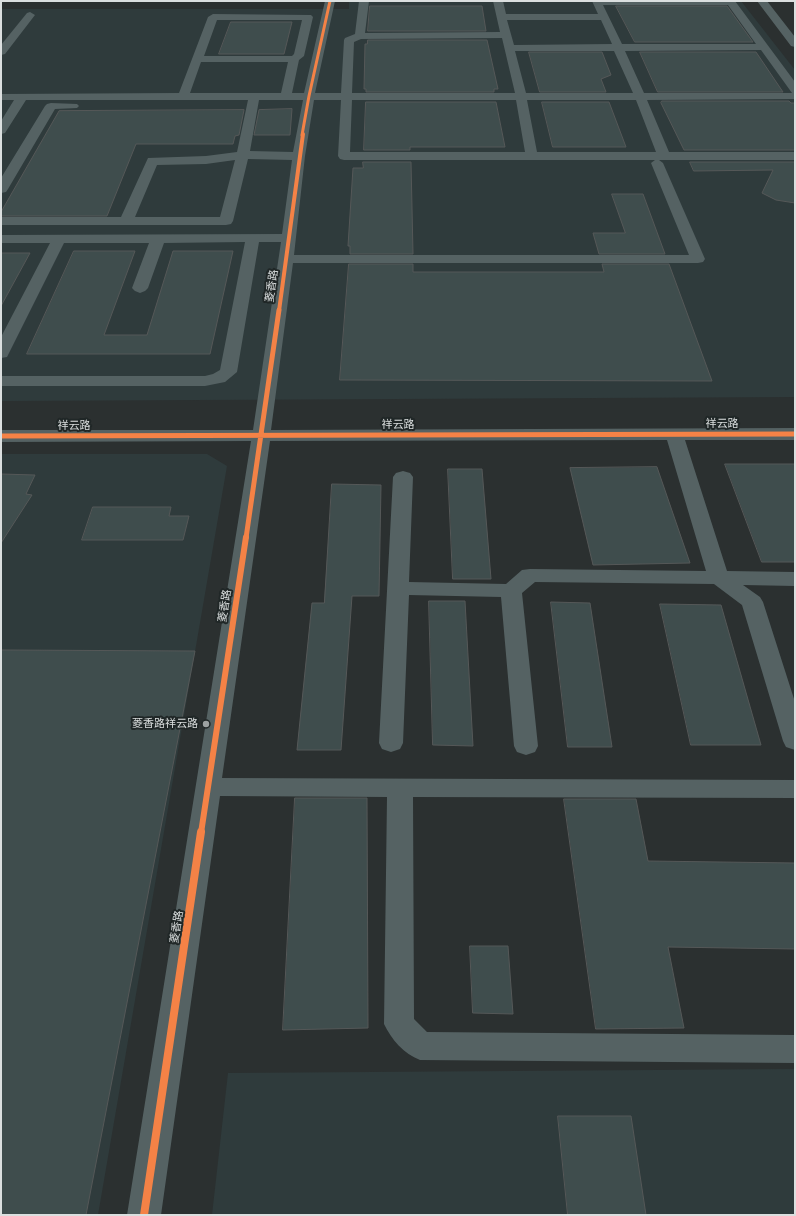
<!DOCTYPE html>
<meta charset="utf-8">
<style>
body{margin:0}
#map{position:relative;width:796px;height:1216px;overflow:hidden;background:#2b3030;font-family:Lora,serif}
canvas{display:block}
.frame{position:absolute;inset:0;border:2px solid #dbdfdf;pointer-events:none}
</style>
<div id="map">
<canvas width="796" height="1216"></canvas>
<div class="frame"></div>
</div>
<script>
const ctx = document.querySelector('canvas').getContext('2d');
ctx.lineJoin = 'round';
function fill(path, color) { ctx.fillStyle = color; ctx.fill(path, 'evenodd'); }
function stroke(path, color, width, dash) { ctx.strokeStyle = color; ctx.lineWidth = width; ctx.lineCap = dash ? 'butt' : 'round'; ctx.setLineDash(dash || []); ctx.stroke(path); }
function label(font, color, halo, rows, align = 'center') {
  ctx.font = font + ' Lora,"Noto Sans SC",serif'; ctx.lineWidth = 4; ctx.setLineDash([]); ctx.textBaseline = 'middle'; ctx.strokeStyle = halo; ctx.fillStyle = color; for (const [text, x, y, turn = 0] of rows) {
    ctx.save(); ctx.translate(x, y); ctx.rotate((+turn || 0) * Math.PI / 180); ctx.textAlign = isNaN(turn) ? turn : align; if (halo) ctx.strokeText(text, 0, 0); ctx.fillText(text, 0, 0); ctx.restore();
  }
}
fill(new Path2D(`
 M 349,1 L 741,1 L 795,70 L 795,397 L 1,401 L 1,9 L 349,9 Z
 M 1,454 L 207,454 L 227,466 L 98,1215 L 1,1215 Z
 M 795,1069 L 795,1215 L 212,1215 L 228,1073 Z`), '#2f3b3c');
const building = new Path2D(`
 M 370,6 L 482,6 L 486,31 L 368,31 Z
 M 616,6 L 727,6 L 753,42 L 635,42 Z
 M 231,22 L 292,22 L 284,54 L 219,54 Z
 M 368,40 L 487,40 L 498,89 L 494,89 L 494,92 L 366,92 L 366,89 L 364,89 L 365,44 L 367,44 Z
 M 529,52 L 602,52 L 611,75 L 601,79 L 606,92 L 540,92 Z
 M 640,52 L 756,52 L 783,92 L 658,92 Z
 M 662,101 L 789,101 L 791,103 L 795,103 L 795,150 L 684,150 L 661,103 Z
 M 366,102 L 496,102 L 505,147 L 410,147 L 410,150 L 364,150 Z
 M 542,102 L 609,102 L 626,147 L 553,147 Z
 M 292,109 L 290,135 L 254,135 L 259,110 Z
 M 244,110 L 239,135 L 235,136 L 233,144 L 136,144 L 107,216 L 1,216 L 1,212 L 59,111 Z
 M 363,162 L 411,162 L 413,254 L 350,254 L 350,246 L 348,246 L 353,168 L 363,168 Z
 M 690,162 L 795,162 L 795,203 L 776,200 L 762,193 L 773,170 L 694,171 Z
 M 612,194 L 643,194 L 665,254 L 599,254 L 593,233 L 625,233 Z
 M 74,251 L 135,251 L 104,335 L 147,335 L 173,251 L 233,251 L 210,354 L 27,354 Z
 M 1,253 L 30,253 L 1,306 Z
 M 349,264 L 413,264 L 413,272 L 604,272 L 602,264 L 669,264 L 712,381 L 340,380 Z
 M 725,464 L 795,464 L 795,562 L 762,562 Z
 M 657,467 L 690,563 L 593,565 L 570,468 Z
 M 448,469 L 482,469 L 491,579 L 453,579 Z
 M 1,474 L 35,475 L 26,494 L 32,495 L 1,543 Z
 M 332,484 L 381,485 L 379,596 L 352,596 L 341,750 L 297,750 L 312,603 L 324,603 Z
 M 93,507 L 171,507 L 169,516 L 189,516 L 183,540 L 82,540 Z
 M 429,601 L 465,601 L 473,746 L 433,745 Z
 M 551,602 L 590,603 L 612,747 L 568,747 Z
 M 660,604 L 721,605 L 761,745 L 691,745 Z
 M 1,650 L 195,651 L 86,1215 L 1,1215 Z
 M 295,798 L 367,798 L 368,1028 L 283,1030 Z
 M 564,799 L 636,799 L 648,861 L 795,863 L 795,949 L 668,947 L 684,1028 L 596,1029 Z
 M 470,946 L 508,946 L 513,1014 L 473,1013 Z
 M 558,1116 L 631,1116 L 646,1215 L 568,1215 Z`);
fill(building, '#3f4d4d');
stroke(building, '#555858', 1);
fill(new Path2D(`
 M 325,1 L 335,1 L 315,93 L 341,93 L 344,40 L 345,38 L 355,34 L 359,1 L 369,1 L 365,33 L 500,32 L 493,1 L 503,1 L 506,14 L 598,14 L 592,1 L 735,1 L 795,82 L 795,99 L 647,100 L 669,152 L 795,152 L 795,160 L 659,160 L 663,163 L 705,259 L 703,262 L 698,263 L 293,263 L 271,430 L 795,428 L 795,440 L 685,440 L 727,571 L 795,572 L 795,586 L 743,585 L 760,597 L 763,602 L 795,702 L 795,750 L 786,747 L 783,741 L 742,605 L 714,584 L 535,582 L 522,593 L 538,746 L 535,752 L 526,755 L 517,752 L 514,746 L 501,597 L 409,595 L 403,743 L 400,749 L 391,752 L 382,749 L 379,743 L 393,477 L 396,473 L 403,471 L 410,473 L 413,477 L 409,582 L 506,584 L 522,570 L 530,569 L 706,571 L 667,440 L 270,441 L 222,778 L 795,780 L 795,798 L 413,797 L 414,1019 L 427,1032 L 795,1035 L 795,1063 L 420,1060 C 404,1054 391,1039 384,1024 L 387,797 L 220,796 L 161,1215 L 127,1215 L 251,441 L 1,442 L 1,430 L 253,430 L 281,242 L 259,242 L 237,372 L 225,382 L 205,386 L 1,386 L 1,376 L 205,376 L 213,374 L 220,370 L 245,242 L 164,243 L 148,288 L 145,291 L 140,293 L 135,291 L 132,288 L 149,243 L 64,243 L 7,357 L 1,358 L 1,337 L 50,243 L 1,243 L 1,235 L 282,234 L 292,160 L 248,159 L 233,221 L 231,224 L 226,225 L 1,225 L 1,217 L 121,217 L 148,158 L 206,156 L 237,152 L 248,100 L 26,100 L 5,133 L 1,134 L 1,121 L 14,100 L 1,100 L 1,94 L 179,93 L 208,17 L 213,14 L 311,15 L 313,17 L 304,56 L 299,60 L 292,93 L 304,93 ZM 603,5 L 728,5 L 756,44 L 622,44 ZM 217,20 L 302,20 L 294,54 L 292,56 L 204,56 ZM 507,20 L 601,20 L 612,44 L 514,45 ZM 502,38 L 515,93 L 352,93 L 354,42 L 361,39 ZM 761,50 L 792,93 L 644,93 L 625,51 ZM 515,51 L 614,51 L 633,93 L 526,93 ZM 201,62 L 288,62 L 281,93 L 190,93 ZM 259,100 L 303,100 L 293,152 L 250,151 ZM 314,100 L 341,100 L 338,156 L 340,159 L 344,160 L 655,160 L 651,163 L 689,255 L 294,255 L 305,156 ZM 352,100 L 516,100 L 525,152 L 350,152 ZM 527,100 L 636,100 L 656,152 L 537,152 ZM 235,160 L 220,217 L 135,217 L 157,165 L 206,164 Z
 M 757,1 L 767,1 L 795,37 L 795,47 L 791,46 Z
 M 30,12 L 35,15 L 5,54 L 1,55 L 1,45 L 27,13 Z
 M 51,103 L 77,104 L 79,106 L 77,108 L 55,109 L 8,189 L 6,192 L 1,193 L 1,178 L 45,106 L 47,104 Z`), '#556263');
stroke(new Path2D(`
 M 302,135 L 309,96 L 330,1`), '#f48246', 3);
stroke(new Path2D(`
 M 279,311 L 303,134`), '#f48246', 4);
stroke(new Path2D(`
 M 1,436 L 795,434
 M 246,538 L 279,310`), '#f48246', 5);
stroke(new Path2D(`
 M 201,833 L 246,537`), '#f48246', 6);
stroke(new Path2D(`
 M 144,1215 L 201,832`), '#f48246', 8);
for (const [x, y, r, color] of [
 [206,724,4,"#9da2a2"]
]) { const dot = new Path2D(); dot.arc(x, y, r, 0, 2 * Math.PI); ctx.fillStyle = color; ctx.fill(dot); stroke(dot, '#202727', 1.5); }
label('11px', '#dbdfdf', '#202727', [
 ["菱香路",272,286,-82],
 ["祥云路",722,424],
 ["祥云路",398,425],
 ["祥云路",74,426],
 ["菱香路",225,606,-81],
 ["菱香路",177,927,-81]
]);
label('11px', '#dbdfdf', '#202727', [
 ["菱香路祥云路",198,724]
], 'right');
</script>
